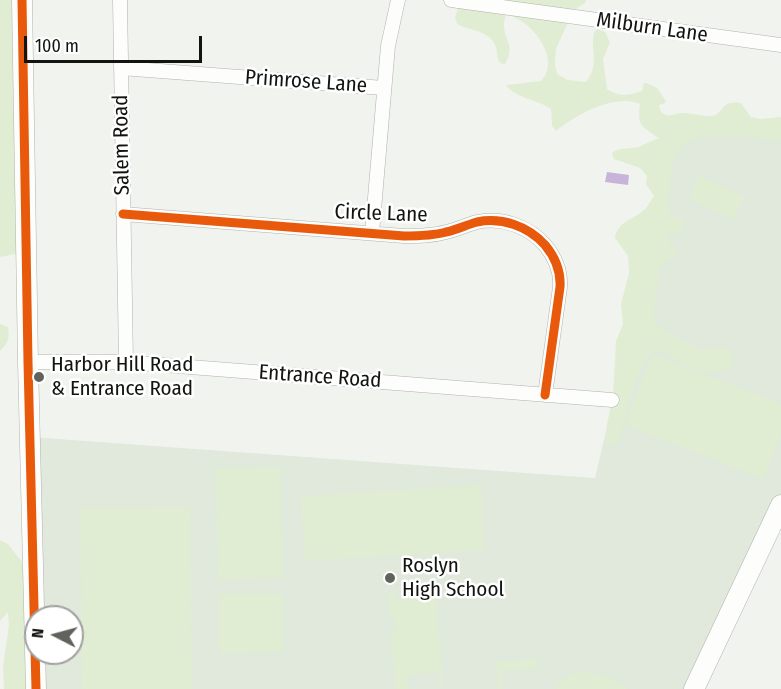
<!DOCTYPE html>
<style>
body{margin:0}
#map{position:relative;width:781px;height:689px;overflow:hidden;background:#f1f4ee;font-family:"Fira Sans Condensed",sans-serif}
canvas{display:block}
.north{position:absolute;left:24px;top:605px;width:60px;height:60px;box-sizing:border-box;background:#fff;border:2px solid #a0a19f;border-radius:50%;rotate:276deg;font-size:16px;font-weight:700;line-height:24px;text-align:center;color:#121410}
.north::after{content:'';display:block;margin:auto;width:21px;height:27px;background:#60625e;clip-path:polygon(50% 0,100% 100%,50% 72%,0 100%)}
.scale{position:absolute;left:24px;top:36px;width:178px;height:27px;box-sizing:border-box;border:3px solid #121410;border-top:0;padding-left:8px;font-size:18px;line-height:21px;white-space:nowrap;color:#121410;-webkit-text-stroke:4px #fff;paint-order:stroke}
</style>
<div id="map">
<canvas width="781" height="689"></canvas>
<div class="north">N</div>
<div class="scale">100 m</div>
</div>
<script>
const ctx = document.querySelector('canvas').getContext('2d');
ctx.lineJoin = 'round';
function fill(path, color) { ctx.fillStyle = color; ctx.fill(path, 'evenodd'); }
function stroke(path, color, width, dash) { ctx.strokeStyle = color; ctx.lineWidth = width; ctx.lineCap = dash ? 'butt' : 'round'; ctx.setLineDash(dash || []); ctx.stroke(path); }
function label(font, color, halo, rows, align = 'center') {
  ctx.font = font + ' "Fira Sans Condensed",sans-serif'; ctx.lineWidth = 5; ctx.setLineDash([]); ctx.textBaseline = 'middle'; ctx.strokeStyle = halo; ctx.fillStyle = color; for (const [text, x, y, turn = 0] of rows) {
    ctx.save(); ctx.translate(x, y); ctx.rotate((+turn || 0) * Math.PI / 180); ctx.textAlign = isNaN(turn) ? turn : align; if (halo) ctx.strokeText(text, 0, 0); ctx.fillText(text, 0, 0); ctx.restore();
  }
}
fill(new Path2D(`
 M 681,113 L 781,125 L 781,505 L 694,689 L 36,689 L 30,437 L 595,478 ZM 36,617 L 72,617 L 72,653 L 36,653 Z`), '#e1e8dc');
fill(new Path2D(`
 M 0,0 L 22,0 L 25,252 L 0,257 Z
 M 482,0 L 586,0 L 585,3 L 573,11 L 556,49 L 555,65 L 557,74 L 568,80 L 586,82 C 600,64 590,52 594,32 L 598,29 L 605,32 L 610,42 L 603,59 L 607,89 C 620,97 628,96 642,91 L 644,83 L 647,83 L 657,88 L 666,101 L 664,104 L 659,105 L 661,112 C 669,119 674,113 683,113 C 692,113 703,117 712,116 C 725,114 719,100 741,103 L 751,117 L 760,119 L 781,117 L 781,141 C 756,139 692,125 678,152 C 673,160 672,170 671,179 C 669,192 665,205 672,216 L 682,219 L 684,223 L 681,233 L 665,235 L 677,253 L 675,259 L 667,259 L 659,270 L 653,319 C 655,322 658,327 662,329 C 667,333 701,350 705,350 C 716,350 722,344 732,352 L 733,359 L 731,367 C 716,375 696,371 680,362 C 672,358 665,350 655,349 C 637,363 625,417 620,440 L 615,445 L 606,442 L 607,424 L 613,397 L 616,341 L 623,324 L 621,304 L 629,273 L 628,256 L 615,238 C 618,220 634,220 645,209 C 649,205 651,200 654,196 L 646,184 L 647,176 L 640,168 L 614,159 L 612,153 C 621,146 631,150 641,146 C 647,143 653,140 659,138 C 641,126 637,126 640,104 C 615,93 576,115 556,131 L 552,126 L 551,109 C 537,99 516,99 506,85 L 541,81 C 563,59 529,17 506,15 C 505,18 504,21 504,25 C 504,41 516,46 505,64 L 500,63 C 496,57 498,51 495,45 C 488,30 470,31 457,24 L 455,17 L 459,6 Z
 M 699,176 L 745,197 L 734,219 L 692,200 L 690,195 Z
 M 0,324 L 8,327 C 10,338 8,344 0,351 Z
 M 652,354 L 781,404 L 781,434 L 764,479 L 625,425 Z
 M 281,467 L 282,578 L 218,579 L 216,468 Z
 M 481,485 L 484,550 L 305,561 L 301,496 Z
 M 190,507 L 192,689 L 82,689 L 80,508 Z
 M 0,540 L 8,544 L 22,562 L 26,584 L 32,689 L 4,689 L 3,666 L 9,625 L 8,612 L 0,621 Z
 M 395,593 L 396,599 L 436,596 L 443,685 L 440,685 L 439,672 L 407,675 L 408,689 L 395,689 L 391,630 L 397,629 L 396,619 L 390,619 L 388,594 Z
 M 218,594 L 283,594 L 284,652 L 219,653 Z
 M 538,658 L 537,668 L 500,671 L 502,689 L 498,689 L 496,662 Z
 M 586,672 L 609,677 L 628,689 L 555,689 C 562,676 572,673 586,672 Z`), '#e0edd3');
fill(new Path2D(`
 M 607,172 L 629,175 L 628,185 L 605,182 Z`), '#c8b4da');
const street = new Path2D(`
 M 120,0 L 126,362
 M 451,0 L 781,45
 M 121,68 L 384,88
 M 123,214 L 404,236 C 418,236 432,236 446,232 C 456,230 466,225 477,222 C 502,217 528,226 545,245 C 555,257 561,271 560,287 L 545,395
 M 372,233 L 388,46 L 398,0
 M 28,362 L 126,362 L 612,400`);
const secondary = new Path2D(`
 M 22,0 L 28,362 L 36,689
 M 694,689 L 781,505`);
stroke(street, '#b0b2ae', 15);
stroke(secondary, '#b0b2ae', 21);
stroke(street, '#fdfdfc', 14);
stroke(secondary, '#fdfdfc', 20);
stroke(new Path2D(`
 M 22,0 L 28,362 L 36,689
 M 123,214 L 404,236 C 418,236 432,236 446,232 C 456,230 466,225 477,222 C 502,217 528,226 545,245 C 555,257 561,271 560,287 L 545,395`), '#e8590c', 9);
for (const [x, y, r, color] of [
 [39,377,6,"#60625e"],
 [390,578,6,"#60625e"]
]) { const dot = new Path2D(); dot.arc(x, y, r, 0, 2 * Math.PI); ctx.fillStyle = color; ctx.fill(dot); stroke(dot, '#fff', 2); }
label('21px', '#121410', '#fff', [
 ["Milburn Lane",652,28,8],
 ["Primrose Lane",306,82,4],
 ["Salem Road",122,145,-91],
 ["Circle Lane",381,214,2],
 ["Entrance Road",320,377,4]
]);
label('21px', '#121410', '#fff', [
 ["Harbor Hill Road",51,365],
 ["& Entrance Road",51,389],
 ["Roslyn",402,566],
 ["High School",402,590]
], 'left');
</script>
